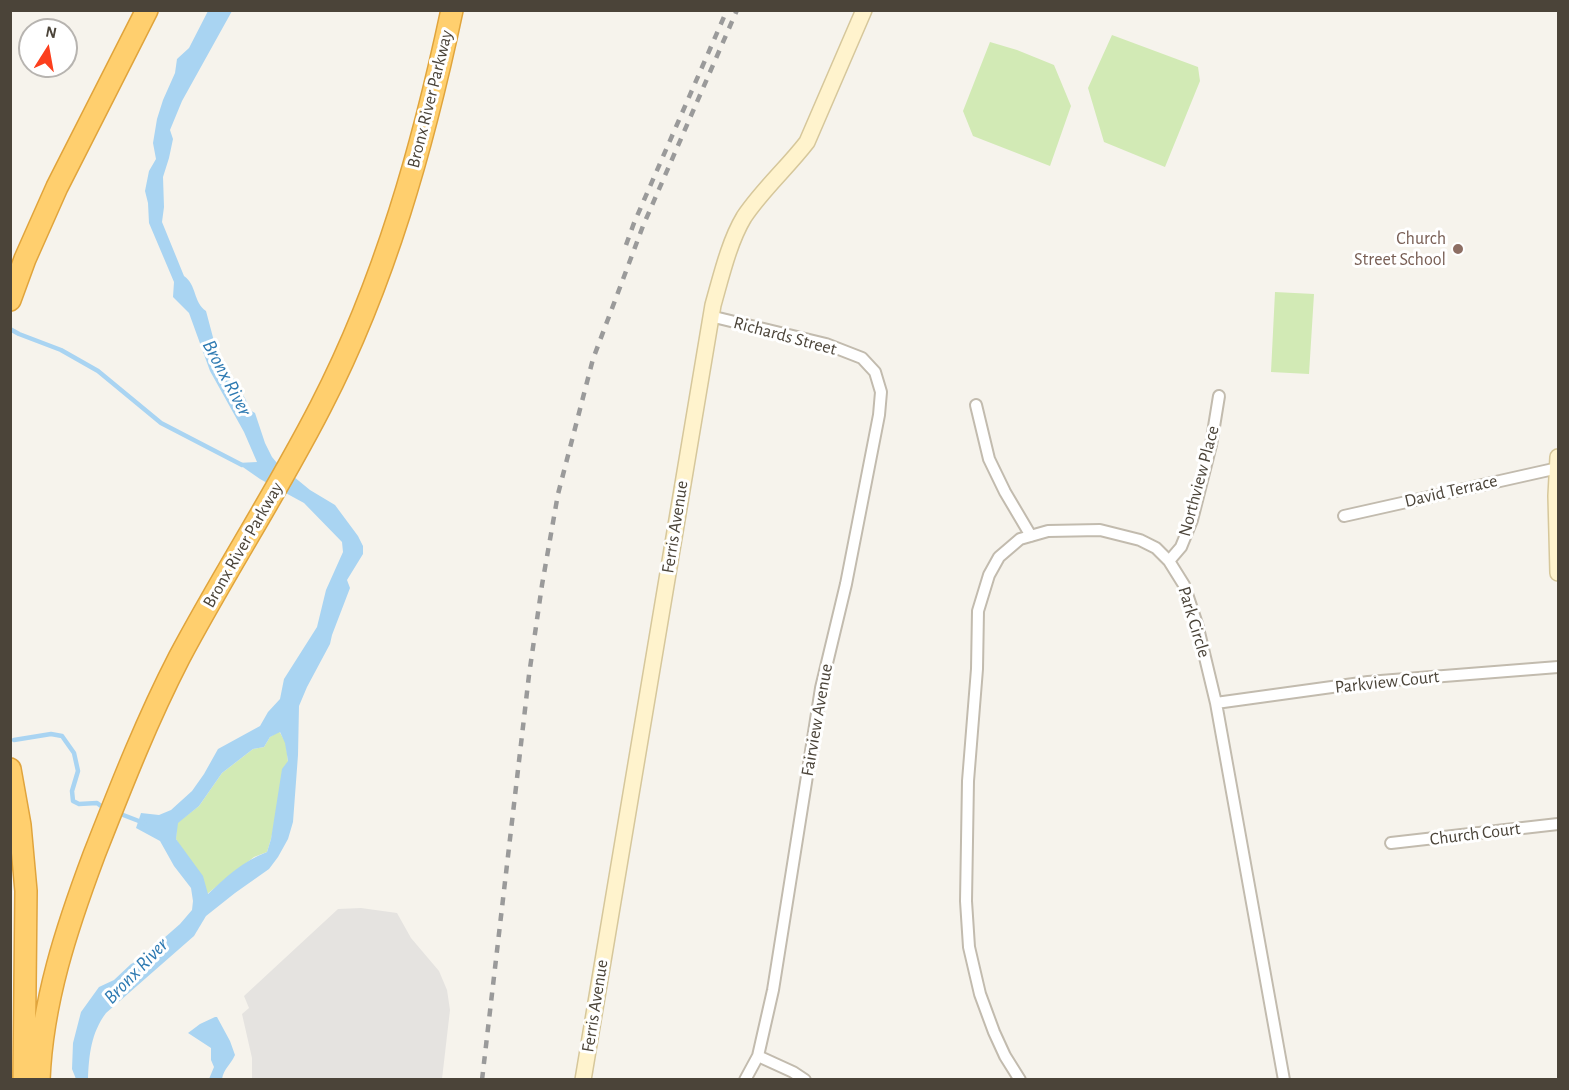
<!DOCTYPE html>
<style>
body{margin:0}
#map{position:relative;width:1569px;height:1090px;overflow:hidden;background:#f6f3ec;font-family:"Alegreya Sans",sans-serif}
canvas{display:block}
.frame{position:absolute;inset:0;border:12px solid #4b4439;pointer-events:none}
.north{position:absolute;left:18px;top:18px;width:60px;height:60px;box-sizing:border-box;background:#fff;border:2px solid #b7b4b0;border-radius:50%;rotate:11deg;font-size:16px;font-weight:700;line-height:24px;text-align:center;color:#4b4439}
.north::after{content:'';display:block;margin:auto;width:21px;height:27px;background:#fc3f1d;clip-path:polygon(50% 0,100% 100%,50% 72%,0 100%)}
</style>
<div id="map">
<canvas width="1569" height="1090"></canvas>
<div class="frame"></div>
<div class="north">N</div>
</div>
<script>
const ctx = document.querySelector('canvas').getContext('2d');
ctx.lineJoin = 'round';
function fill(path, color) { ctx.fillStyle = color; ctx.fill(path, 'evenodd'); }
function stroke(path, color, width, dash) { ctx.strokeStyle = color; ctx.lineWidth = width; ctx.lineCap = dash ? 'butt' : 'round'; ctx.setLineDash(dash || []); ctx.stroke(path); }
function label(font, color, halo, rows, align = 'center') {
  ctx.font = font + ' "Alegreya Sans",sans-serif'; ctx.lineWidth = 6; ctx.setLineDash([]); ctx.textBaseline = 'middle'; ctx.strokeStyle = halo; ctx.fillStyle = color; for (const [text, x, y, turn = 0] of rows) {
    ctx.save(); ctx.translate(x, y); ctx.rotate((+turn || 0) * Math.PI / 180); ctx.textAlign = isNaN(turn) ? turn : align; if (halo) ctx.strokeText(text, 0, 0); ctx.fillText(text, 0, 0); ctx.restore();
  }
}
fill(new Path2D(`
 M 1112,35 L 1198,67 L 1200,81 L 1165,167 L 1104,142 L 1088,88 Z
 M 990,42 L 1017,50 L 1054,65 L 1071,106 L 1050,166 L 973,136 L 963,111 Z
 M 1275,292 L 1314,294 L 1309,374 L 1271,372 Z
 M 279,731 L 286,743 L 288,762 L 271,839 L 267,852 L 254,857 L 207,894 L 176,839 L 177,823 L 199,806 L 222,773 L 253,749 L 264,747 L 270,737 Z`), '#d2eab5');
fill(new Path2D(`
 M 361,908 L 397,913 L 411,938 L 439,971 L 447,990 L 450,1010 L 442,1079 L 252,1079 L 252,1058 L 242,1014 L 249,1008 L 244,996 L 338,909 Z`), '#e5e3e0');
fill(new Path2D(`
 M 208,11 L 232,11 L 182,101 L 170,130 L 173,139 L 169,158 L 163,177 L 164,207 L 162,222 L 184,276 C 197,285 193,302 206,311 L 219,360 L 226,366 L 246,400 L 248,409 L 255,413 L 265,443 L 272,457 L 277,463 L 310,490 L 335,505 L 358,536 L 363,546 L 363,554 L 347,580 L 350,588 L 332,635 L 330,644 L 307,687 L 299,706 L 298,755 L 293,822 L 288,839 L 278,857 L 269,869 L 235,893 L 206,916 L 194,936 L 106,1013 C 91,1033 89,1055 88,1079 L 76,1079 L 72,1069 L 73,1043 L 81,1012 L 99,987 L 114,980 L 131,964 L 139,960 L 180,924 L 192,910 L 193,901 L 191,888 L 174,866 L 160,841 L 136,828 L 141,813 L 159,815 L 171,810 L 192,791 L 204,774 L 218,749 L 260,726 L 268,712 L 280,699 L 284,679 L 317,627 L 326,590 L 343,552 L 342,542 L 304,503 L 260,479 L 237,463 L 257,462 L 244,432 L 210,371 L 189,313 L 173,297 L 174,282 L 149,223 L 148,203 L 145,191 L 149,171 L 156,159 L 153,143 L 157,119 L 163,100 L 175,73 L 177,59 L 189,48 ZM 280,732 L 285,743 L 288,761 L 282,769 L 271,839 L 267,852 C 243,861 226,877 208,894 L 203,876 L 176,839 L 178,823 L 199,806 L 222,773 L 253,749 L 264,747 L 270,737 Z
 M 215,1017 L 217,1017 L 230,1041 L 235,1055 C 230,1066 224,1068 222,1079 L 209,1079 L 214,1067 L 211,1060 L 211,1048 L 188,1033 L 200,1024 Z`), '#a9d4f2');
stroke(new Path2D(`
 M 10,329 L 19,334 L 61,350 L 98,371 L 161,423 L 242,465
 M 14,740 L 51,734 L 62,736 L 74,753 L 78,771 L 72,791 L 73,801 L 79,804 L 97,803 L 105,809
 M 118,813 L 144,823`), '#a9d4f2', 4.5);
const street = new Path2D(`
 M 710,316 L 826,344 L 862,358 L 875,372 L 881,392 L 879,415 L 846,584 L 821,688 L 773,990 L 758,1056 L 745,1080
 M 976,405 L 989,459 L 1005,492 L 1031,536
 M 1344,516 L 1558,468
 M 1169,561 L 1181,547 L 1192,520 L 1211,445 L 1219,396
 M 1216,703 L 1368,682 L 1558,667
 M 1391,843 L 1558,824
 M 758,1056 L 793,1072 L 805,1080
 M 1020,1080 L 1005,1056 L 994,1032 L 980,994 L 969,947 L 966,901 L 968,781 L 977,669 L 978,611 L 989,575 L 999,557 L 1020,539 L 1048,531 L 1100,530 L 1140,540 L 1156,548 L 1169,561 L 1184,585 L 1197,624 L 1216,703 L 1284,1080`);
const secondary = new Path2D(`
 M 1558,457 L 1556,496 L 1558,573
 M 583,1080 L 713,305 C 721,277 729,242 744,217 C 762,190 787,168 807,142 L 864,10`);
const highway = new Path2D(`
 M 10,300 L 25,259 L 57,187 L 147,10
 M 10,769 L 20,825 L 26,891 L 24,1080
 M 39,1080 C 42,1002 67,927 94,855 C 120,789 146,722 179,658 C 224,573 277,492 321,406 C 385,282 423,146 452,10`);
stroke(street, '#c2bbae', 14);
stroke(secondary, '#d6c79b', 18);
stroke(highway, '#e0a43c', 24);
stroke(street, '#fff', 10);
stroke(secondary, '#fff3cd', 15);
stroke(highway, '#ffcf6e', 21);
stroke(new Path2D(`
 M 626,245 L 634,223 L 727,10
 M 482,1080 L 529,675 L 542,585 L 558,494 L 593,359 L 643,226 L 737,10`), '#9a9a9a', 4.5, [8, 8]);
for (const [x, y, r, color] of [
 [1458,249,6,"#8d6e63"]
]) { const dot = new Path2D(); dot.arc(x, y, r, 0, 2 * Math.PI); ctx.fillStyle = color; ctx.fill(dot); stroke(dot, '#fff', 2); }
label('18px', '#4b4439', '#fff', [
 ["Bronx River Parkway",430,99,-76],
 ["Richards Street",785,336,15],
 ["Northview Place",1199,481,-75],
 ["David Terrace",1451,491,-13],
 ["Ferris Avenue",675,527,-81],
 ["Bronx River Parkway",243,545,-60],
 ["Park Circle",1194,622,73],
 ["Parkview Court",1387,682,-6],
 ["Fairview Avenue",817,720,-80],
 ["Church Court",1475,834,-7],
 ["Ferris Avenue",595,1006,-81]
]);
label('18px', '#785e54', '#fff', [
 ["Church",1446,239],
 ["Street School",1446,260]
], 'right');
label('italic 20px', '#2e7ab2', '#fff', [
 ["Bronx River",227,378,62],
 ["Bronx River",136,971,-46]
]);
</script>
